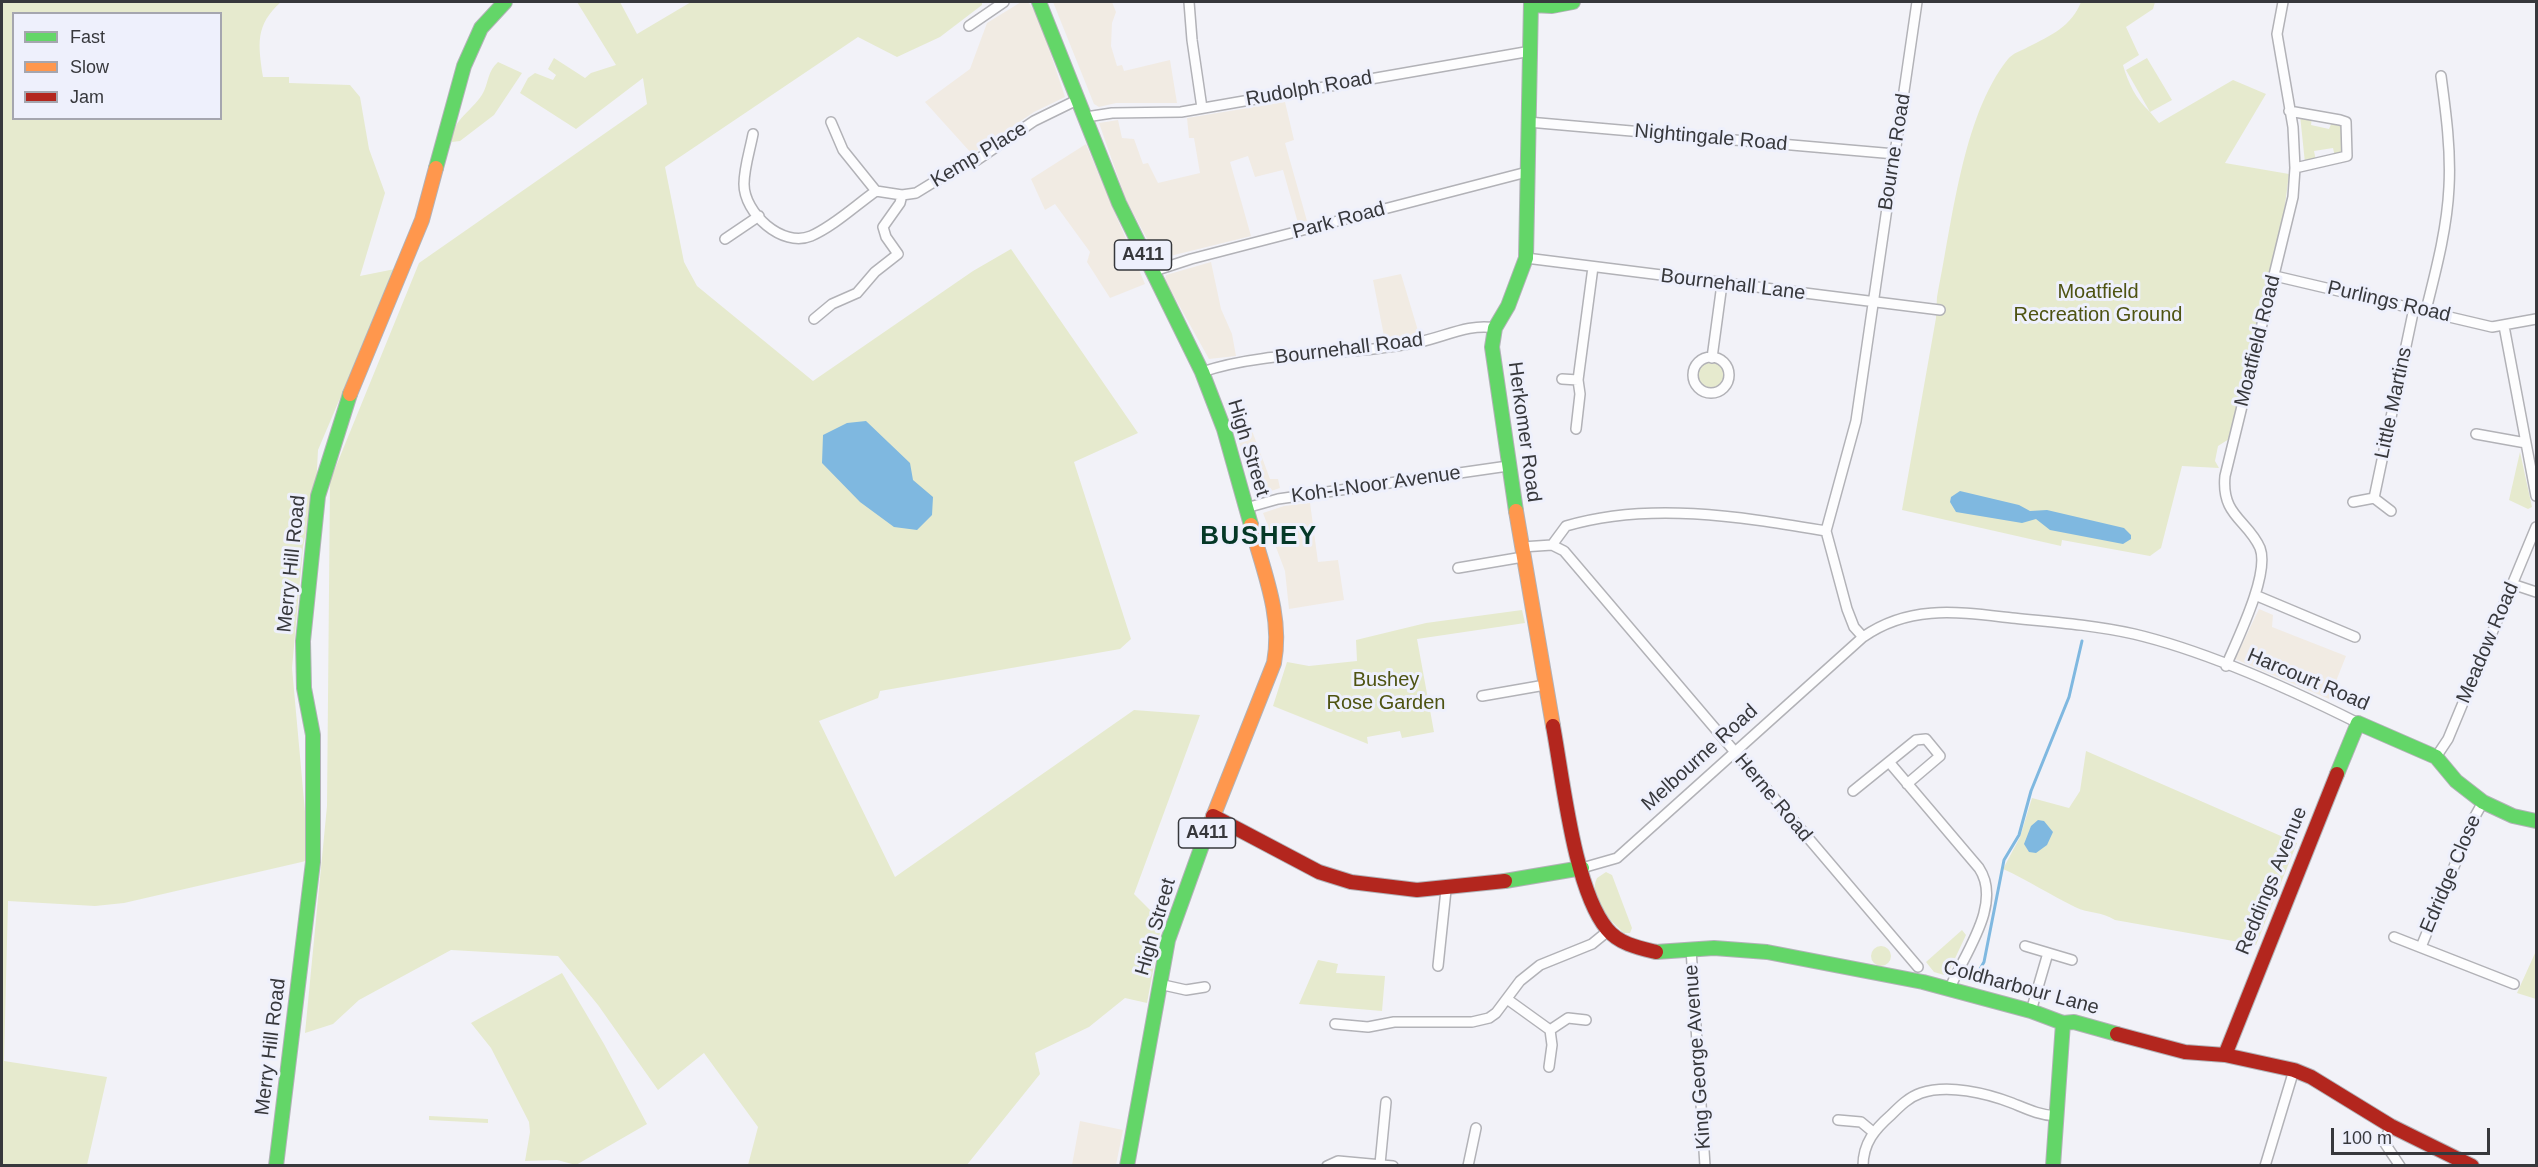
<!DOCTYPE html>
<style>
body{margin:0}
#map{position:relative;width:2538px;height:1167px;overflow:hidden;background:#f2f2f8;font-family:Helvetica,sans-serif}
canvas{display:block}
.frame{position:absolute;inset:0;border:3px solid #37383c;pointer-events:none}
.legend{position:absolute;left:12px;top:12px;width:210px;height:108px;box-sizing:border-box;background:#eef0fc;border:2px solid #a5a6af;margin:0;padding:8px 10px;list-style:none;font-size:18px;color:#37383c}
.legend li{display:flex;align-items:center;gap:12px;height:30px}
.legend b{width:30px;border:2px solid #a5a6af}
.scale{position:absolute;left:2331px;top:1128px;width:159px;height:27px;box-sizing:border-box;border:3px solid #37383c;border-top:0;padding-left:8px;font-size:18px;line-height:21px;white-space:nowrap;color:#37383c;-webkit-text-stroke:4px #eef0fc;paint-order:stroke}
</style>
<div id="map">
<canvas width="2538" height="1167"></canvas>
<div class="frame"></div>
<ul class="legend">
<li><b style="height:8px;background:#63d668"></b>Fast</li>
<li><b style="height:8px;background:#ff974d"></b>Slow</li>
<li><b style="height:8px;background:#b3261e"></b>Jam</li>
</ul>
<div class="scale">100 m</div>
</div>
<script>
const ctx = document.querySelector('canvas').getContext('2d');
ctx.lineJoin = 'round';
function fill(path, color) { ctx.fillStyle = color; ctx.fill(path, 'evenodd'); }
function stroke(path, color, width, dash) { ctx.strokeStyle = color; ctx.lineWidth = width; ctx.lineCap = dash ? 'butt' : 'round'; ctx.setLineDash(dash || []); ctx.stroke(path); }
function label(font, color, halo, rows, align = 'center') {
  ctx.font = font + ' Helvetica,sans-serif'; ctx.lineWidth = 6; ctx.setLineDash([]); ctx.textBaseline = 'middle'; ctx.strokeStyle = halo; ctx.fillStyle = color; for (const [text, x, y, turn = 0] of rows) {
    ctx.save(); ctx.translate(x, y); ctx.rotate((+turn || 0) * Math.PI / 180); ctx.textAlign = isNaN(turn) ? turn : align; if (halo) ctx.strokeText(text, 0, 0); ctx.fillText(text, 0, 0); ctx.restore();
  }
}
fill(new Path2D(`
 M 1021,2 L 1028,2 L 1038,16 L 1065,97 L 1034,112 L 972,154 L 925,102 L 970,69 L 987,23 Z
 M 1053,2 L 1112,2 L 1116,12 L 1112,23 L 1111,46 L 1117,66 L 1122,65 L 1124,71 L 1170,60 L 1177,103 L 1116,103 L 1099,107 L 1094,104 Z
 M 1285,102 L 1294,140 L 1285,143 L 1307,221 L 1298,223 L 1283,170 L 1255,177 L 1248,156 L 1230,162 L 1251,236 L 1158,259 L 1126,200 L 1099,123 L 1118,120 L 1122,138 L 1134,139 L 1143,164 L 1148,163 L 1158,183 L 1200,173 L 1194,138 L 1189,138 L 1187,118 Z
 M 1086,144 L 1145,284 L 1110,298 L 1087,262 L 1090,252 L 1055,204 L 1045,210 L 1031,179 Z
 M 1211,262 L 1221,309 L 1232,334 L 1236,356 L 1209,359 L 1165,280 L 1166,275 Z
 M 1401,274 L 1419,334 L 1385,341 L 1373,280 Z
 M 1251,428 L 1270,479 L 1278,479 L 1280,488 L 1256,496 L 1235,429 Z
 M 1310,503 L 1318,562 L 1338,560 L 1344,600 L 1289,609 L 1285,571 L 1263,513 L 1284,506 Z
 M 2259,609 L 2273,615 L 2272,627 L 2346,656 L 2329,699 L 2235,659 Z
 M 1080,1121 L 1123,1130 L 1116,1165 L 1072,1165 Z`), '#f1ebe3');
fill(new Path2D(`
 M 2,2 L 281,2 C 255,25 258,44 263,77 L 289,77 L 289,83 L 350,85 L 360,97 L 369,149 L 385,193 L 360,276 L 395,269 L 318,450 L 316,488 L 303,547 L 292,668 L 309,856 L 306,861 L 124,903 L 95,906 L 8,901 L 4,1061 L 107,1077 L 87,1165 L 2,1165 ZM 14,14 L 220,14 L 220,118 L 14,118 Z
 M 577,2 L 620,2 L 637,34 L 691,2 L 982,2 L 982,5 L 940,37 L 897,57 L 858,37 L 665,167 L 684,262 L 697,286 L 813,381 L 973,271 L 1011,249 L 1138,433 L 1074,462 L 1131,639 L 1120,649 L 880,691 L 878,698 L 819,721 L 895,877 L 1134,710 L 1200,715 L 1134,894 L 1162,922 L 1147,1003 L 1125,998 L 1089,1027 L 1035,1053 L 1040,1074 L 966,1166 L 748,1165 L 758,1127 L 704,1053 L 658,1090 L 598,1005 L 558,956 L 451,950 L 359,1000 L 333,1024 L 305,1033 L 327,806 L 330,481 L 419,263 L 647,104 L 643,78 L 576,129 L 520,93 L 528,78 L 535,73 L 553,80 L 556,75 L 548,69 L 554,58 L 585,78 L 591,73 L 616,65 Z
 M 2081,2 L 2155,2 L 2153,9 L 2126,27 L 2139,55 L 2123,65 C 2128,83 2136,99 2150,112 L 2126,70 L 2147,58 L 2172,100 L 2150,112 L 2159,123 L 2233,80 L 2266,94 L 2225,163 L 2289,174 L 2283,221 L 2229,439 L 2218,446 L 2215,461 L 2219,468 L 2182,466 L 2161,548 L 2150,556 L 2062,540 L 2061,546 L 1902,510 L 1936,318 L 1937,297 C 1952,225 1962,116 2008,59 C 2013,53 2021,51 2028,47 C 2050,36 2072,26 2081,2 Z
 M 498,62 L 522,73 L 494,115 L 460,141 L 452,142 C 451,119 475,110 484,91 C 489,80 488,71 498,62 Z
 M 2300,115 L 2312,117 L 2311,125 L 2329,129 L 2332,122 L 2342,125 L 2346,151 L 2335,157 L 2333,148 L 2314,151 L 2316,161 L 2305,163 Z
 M1697 375a14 14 0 1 1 28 0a14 14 0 1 1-28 0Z
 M 2520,452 L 2532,507 L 2528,509 L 2509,500 Z
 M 1522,610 L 1525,623 L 1417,639 L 1434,732 L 1402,738 L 1400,731 L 1367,737 L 1368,744 L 1273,706 L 1287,662 L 1309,666 L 1357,661 L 1356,640 L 1426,623 Z
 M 2086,751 L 2297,843 L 2256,945 L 2115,920 C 2101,911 2089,914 2075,907 C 2050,895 2028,880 2003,869 L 2020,837 L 2032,798 L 2069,808 L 2080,791 Z
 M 1606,872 L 1612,875 L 1632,928 L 1630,933 L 1624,933 C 1610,920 1587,899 1597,878 Z
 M 1962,930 L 1966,935 L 1950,969 L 1944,975 L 1934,972 L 1926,962 Z
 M1871 956a10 10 0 1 1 20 0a10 10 0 1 1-20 0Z
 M 2536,951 L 2536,999 L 2517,993 Z
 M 1318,960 L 1338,964 L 1336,973 L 1385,976 L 1382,1011 L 1299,1004 Z
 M 562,973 L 604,1044 L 647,1124 L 576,1165 L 557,1160 L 525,1161 L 530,1132 L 529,1122 L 491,1048 L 471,1023 Z
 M 429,1116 L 488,1119 L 488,1123 L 429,1120 Z`), '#e6eace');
fill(new Path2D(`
 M 866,421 L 910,463 L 913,480 L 933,497 L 932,515 L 917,530 L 894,527 L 860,502 L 822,463 L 823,435 L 847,423 Z
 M 1960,491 L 2019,505 L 2030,511 L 2047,510 L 2124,528 L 2131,535 L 2131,539 L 2123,544 L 2050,530 L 2036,519 L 2022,523 L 1956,512 L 1950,502 L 1951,497 Z
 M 2038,820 L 2044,821 L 2053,832 L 2047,845 L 2036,853 L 2029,852 L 2024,844 L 2031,826 Z`), '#7fb8e0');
stroke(new Path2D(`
 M 1976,976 L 1984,962 L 2004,860 L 2019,835 L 2031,791 L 2069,697 L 2082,641`), '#7fb8e0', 3);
const street = new Path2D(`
 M 1189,2 L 1192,40 L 1202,108
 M 969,26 L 1004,2
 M 2289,111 L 2340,120 L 2346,122 L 2347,156 L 2295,168
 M 1086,117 L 1112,113 L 1181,112 L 1531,51
 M 831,122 L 843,150 L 876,191
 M 1528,122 L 1895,154
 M 753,134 C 750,150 744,168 744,184 C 744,213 782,248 811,236 C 834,226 856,205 876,191 L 902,195 L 916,193 L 960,166 L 977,160 L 1034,121 L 1079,99
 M 725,239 L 759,216
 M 1526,258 L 1940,310
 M 1151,272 L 1191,259 L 1527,172
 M 2275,276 L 2492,327 L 2536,319
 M 2426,310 C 2436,270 2447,229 2449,187 C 2451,150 2446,113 2441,76
 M 814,319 L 832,304 L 857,293 L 875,272 L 898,254 L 886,237 L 883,227 L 900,203 L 902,195
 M 2504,326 L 2536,496
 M1693 375a18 18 0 1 1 36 0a18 18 0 1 1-36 0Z
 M 1712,358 L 1722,284
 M 1202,372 C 1270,349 1349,357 1419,342 C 1444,337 1470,323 1495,328
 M 1562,379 L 1578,380
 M 1576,429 L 1580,394 L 1578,380 L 1593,267
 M 2476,434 L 2526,443
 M 2374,498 L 2414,308
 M 2353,502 L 2374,498 L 2391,511
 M 1246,508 L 1278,499 L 1508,466
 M 1552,545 L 1566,526 C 1650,501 1742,517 1826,531
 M 1522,547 L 1552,545 L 1564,551 L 1918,967
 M 1458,568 L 1523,557
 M 2512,584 L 2536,592
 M 2255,595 L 2355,637
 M 1863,637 C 1910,604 1959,612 2012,618 C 2053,622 2094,625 2134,634 C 2206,651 2292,690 2358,723
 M 2226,666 C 2237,640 2270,574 2260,548 C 2248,520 2221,516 2225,476 L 2293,197 L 2295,168 L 2293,127 L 2277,34 L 2283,2
 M 1482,696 L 1545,685
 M 2436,757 L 2448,739 L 2536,527
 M 1889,762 L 1979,868 C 2003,904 1964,954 1950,988
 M 1853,791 L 1916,740 L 1926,739 L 1940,756 L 1907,784
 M 1582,868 L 1617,858 L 1863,637 L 1854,627 L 1847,609 L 1826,531 L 1856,421 L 1917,2
 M 2394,937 L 2514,984
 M 2025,946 L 2072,960
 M 2421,947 L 2474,818 L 2483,802
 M 1691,949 L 1705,1166
 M 1438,966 L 1446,890
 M 1159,984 L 1186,990 L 1205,987
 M 1507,999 L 1550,1030 L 1552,1045 L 1549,1067
 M 2031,1011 L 2048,953
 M 1335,1024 L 1368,1027 L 1394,1022 L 1472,1022 L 1489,1018 L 1496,1013 L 1520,981 L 1540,965 L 1592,944 L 1608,931
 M 1550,1030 L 1568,1018 L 1586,1020
 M 1838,1120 L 1861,1122 L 1873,1132
 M 2391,1126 L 2384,1142 L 2400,1166
 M 1380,1164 L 1386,1102
 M 1327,1166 L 1338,1161 L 1393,1166
 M 1468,1166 L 1476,1128
 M 1863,1166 C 1863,1143 1875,1129 1891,1115 C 1900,1106 1909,1097 1921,1093 C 1948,1084 1986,1093 2012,1103 C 2027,1109 2039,1115 2056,1116
 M 2265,1166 L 2294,1070`);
const fast = new Path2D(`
 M 1039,2 L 1119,203 L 1202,372 L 1224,429 L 1251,525
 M 1532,5 L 1552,6 L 1573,2
 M 436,168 L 464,66 L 481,28 L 505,2
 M 1516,511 L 1492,347 L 1495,328 L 1508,306 L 1526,258 L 1531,2
 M 2337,774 L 2358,723 L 2436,757 L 2456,781 L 2483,802 L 2513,816 L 2536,821
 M 1505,881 L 1582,868
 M 1656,952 L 1714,948 L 1767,952 L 1923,982 L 2031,1011 L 2063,1023 L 2074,1022 L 2117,1034
 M 276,1166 L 313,862 L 313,735 L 304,688 L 303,641 L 318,496 L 350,394
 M 1127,1166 L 1168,940 L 1205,837
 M 2053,1166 L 2063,1023`);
const slow = new Path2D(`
 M 350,394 L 422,220 L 436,168
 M 1516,511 L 1553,726
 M 1205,837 L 1274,663 C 1283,616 1263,570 1251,525`);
const jam = new Path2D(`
 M 1553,726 C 1563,779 1574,889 1607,929 C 1619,944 1639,948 1656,952
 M 1213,816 L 1319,872 L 1351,882 L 1417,890 L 1505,881
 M 2117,1034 L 2185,1052 L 2225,1055 L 2294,1070 L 2311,1077 L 2391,1126 L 2472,1166
 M 2225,1055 L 2337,774`);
stroke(street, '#b2b2b7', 12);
stroke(fast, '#b2b2b7', 16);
stroke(slow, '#b2b2b7', 16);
stroke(jam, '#b2b2b7', 16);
stroke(street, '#fdfdfe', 9);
stroke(fast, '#63d668', 14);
stroke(slow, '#ff974d', 14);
stroke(jam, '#b3261e', 14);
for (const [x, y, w] of [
 [1143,255,57],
 [1207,833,57]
]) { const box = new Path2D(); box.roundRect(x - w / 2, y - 15, w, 30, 4.5); ctx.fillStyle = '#eef0fc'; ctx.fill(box); stroke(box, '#37383c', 1.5); }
label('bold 18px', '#37383c', null, [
 ["A411",1143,255],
 ["A411",1207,833]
]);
label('20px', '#37383c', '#eef0fc', [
 ["Rudolph Road",1309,89,-10],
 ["Nightingale Road",1711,138,5],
 ["Bourne Road",1895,152,-81],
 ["Kemp Place",979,155,-31],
 ["Park Road",1339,221,-15],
 ["Bournehall Lane",1733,285,7],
 ["Purlings Road",2389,302,13],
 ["Moatfield Road",2258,341,-76],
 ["Bournehall Road",1349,349,-7],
 ["Little Martins",2394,403,-78],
 ["Herkomer Road",1524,432,82],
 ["High Street",1248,448,73],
 ["Koh-I-Noor Avenue",1376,485,-8],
 ["Merry Hill Road",292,564,-84],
 ["Meadow Road",2488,643,-67],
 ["Harcourt Road",2308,680,23],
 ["Melbourne Road",1700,758,-42],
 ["Herne Road",1773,798,50],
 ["Edridge Close",2451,874,-67],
 ["Reddings Avenue",2272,881,-68],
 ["High Street",1156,927,-74],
 ["Coldharbour Lane",2021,988,15],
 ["Merry Hill Road",271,1047,-83],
 ["King George Avenue",1698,1057,-94]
]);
label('20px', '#4e5312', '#eef0fc', [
 ["Moatfield",2098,292],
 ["Recreation Ground",2098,315],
 ["Bushey",1386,680],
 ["Rose Garden",1386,703]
]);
ctx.letterSpacing = '1.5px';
label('bold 26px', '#053827', '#eef0fc', [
 ["BUSHEY",1259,537]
]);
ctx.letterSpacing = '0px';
</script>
